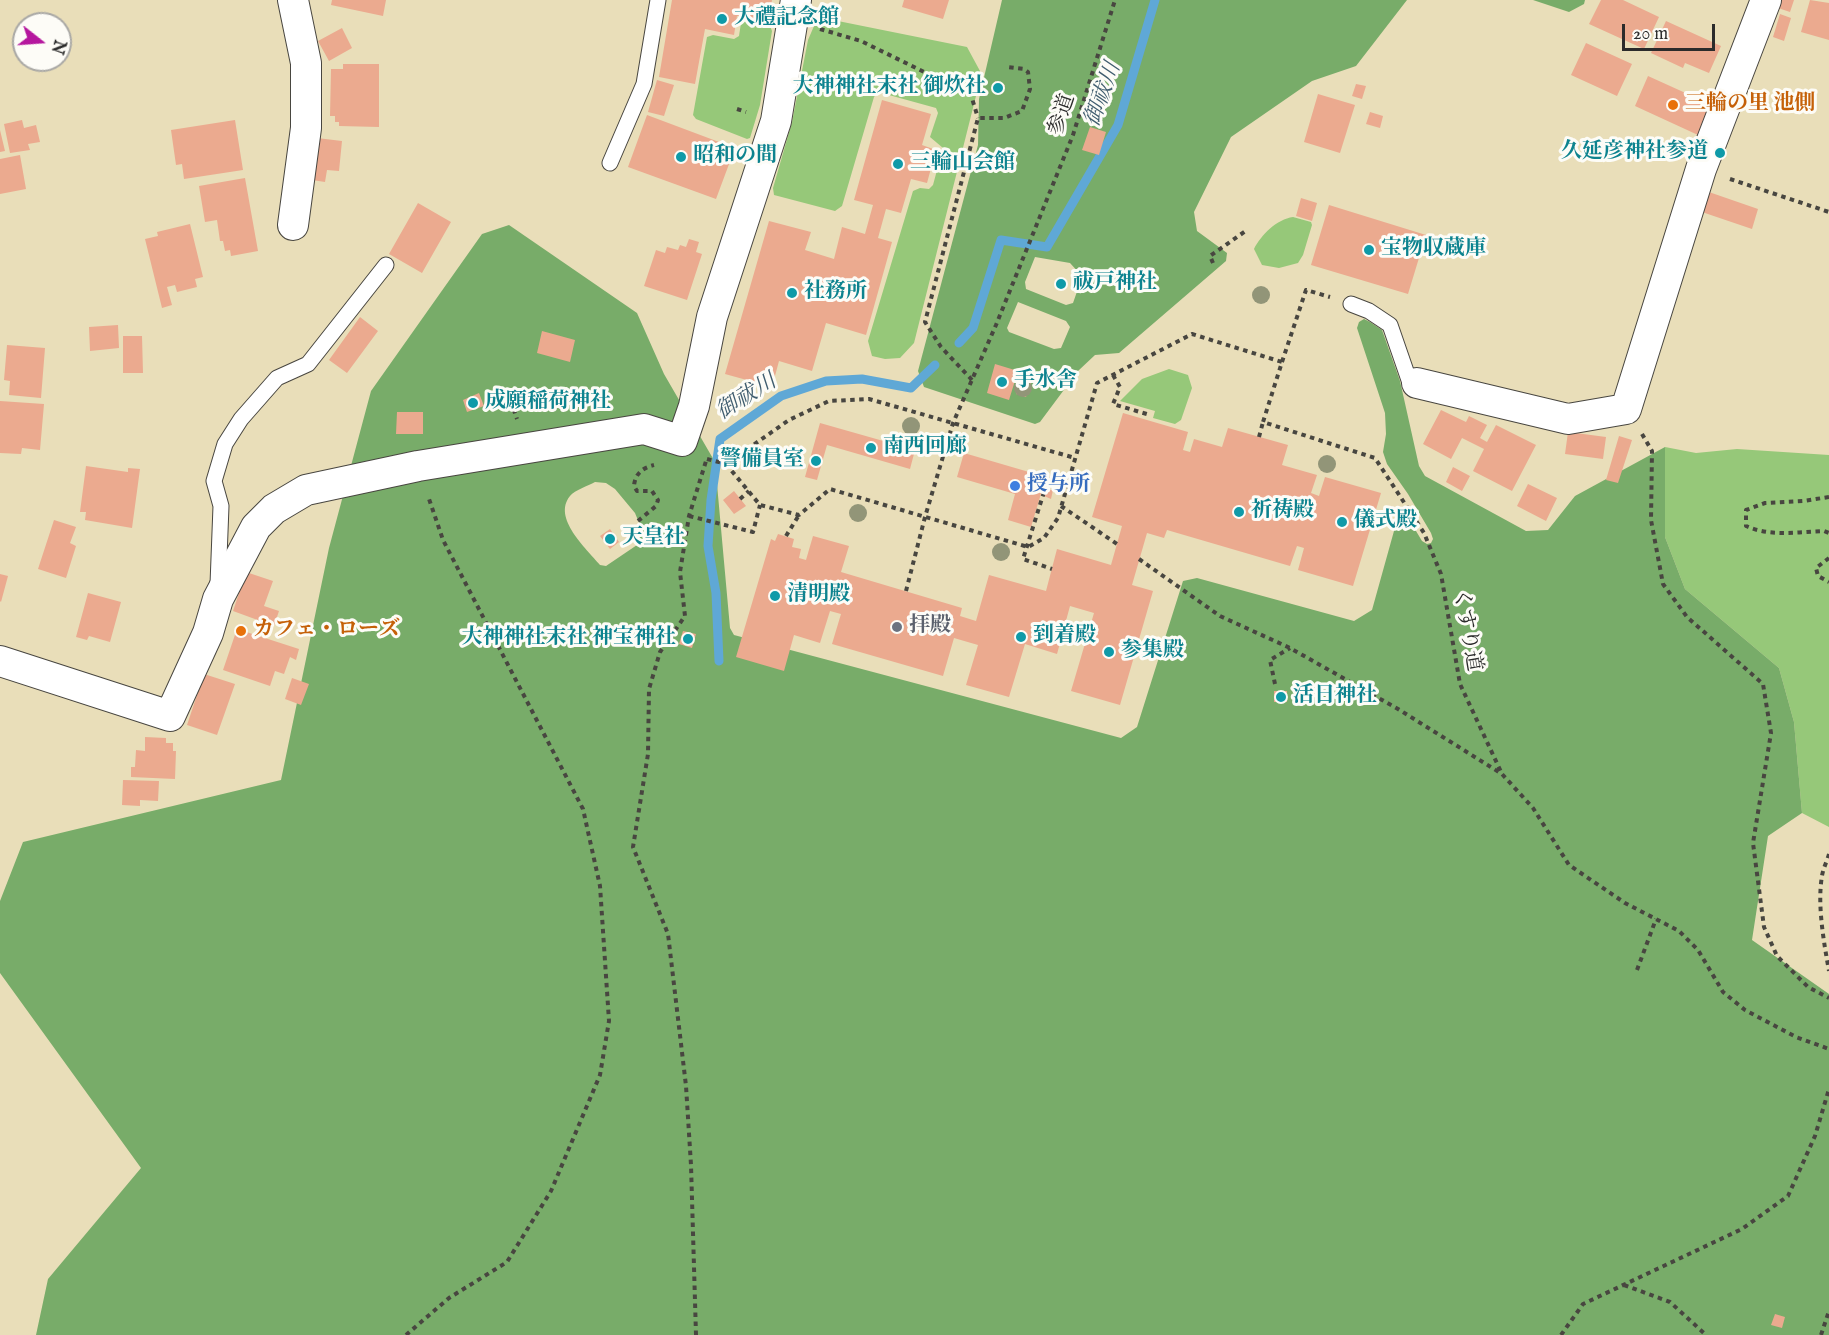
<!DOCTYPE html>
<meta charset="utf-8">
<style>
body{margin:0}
#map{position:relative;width:1829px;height:1335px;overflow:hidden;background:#e9deb9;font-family:"IM FELL English",serif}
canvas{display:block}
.north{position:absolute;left:12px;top:12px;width:60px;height:60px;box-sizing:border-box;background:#fdfcf7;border:2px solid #a9a8a5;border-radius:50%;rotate:107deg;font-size:16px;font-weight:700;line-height:24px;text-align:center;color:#2b2b2b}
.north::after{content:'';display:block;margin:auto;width:21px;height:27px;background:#b5179e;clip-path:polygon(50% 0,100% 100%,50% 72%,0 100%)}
.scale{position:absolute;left:1622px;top:24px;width:93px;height:27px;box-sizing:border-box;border:3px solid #2b2b2b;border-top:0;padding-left:8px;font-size:18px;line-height:21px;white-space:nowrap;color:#2b2b2b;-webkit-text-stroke:4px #fdfcf7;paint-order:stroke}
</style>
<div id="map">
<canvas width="1829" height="1335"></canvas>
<div class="north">N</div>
<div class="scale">20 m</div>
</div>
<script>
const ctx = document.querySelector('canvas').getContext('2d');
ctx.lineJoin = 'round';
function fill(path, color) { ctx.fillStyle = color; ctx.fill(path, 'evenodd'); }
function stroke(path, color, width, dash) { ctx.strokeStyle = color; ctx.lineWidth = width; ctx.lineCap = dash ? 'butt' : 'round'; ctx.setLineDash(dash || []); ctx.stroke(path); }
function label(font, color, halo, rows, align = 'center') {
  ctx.font = font + ' "IM FELL English","Noto Serif JP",serif'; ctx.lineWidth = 6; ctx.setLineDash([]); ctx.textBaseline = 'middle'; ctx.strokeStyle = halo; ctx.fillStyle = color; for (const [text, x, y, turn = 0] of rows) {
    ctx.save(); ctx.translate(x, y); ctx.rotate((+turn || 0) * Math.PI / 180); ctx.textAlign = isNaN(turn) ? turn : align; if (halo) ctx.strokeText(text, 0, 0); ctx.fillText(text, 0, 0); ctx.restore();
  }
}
fill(new Path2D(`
 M 823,18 L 967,47 L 980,71 L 977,92 L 914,343 L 900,358 L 885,359 L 872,356 L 868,341 L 913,191 L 920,188 L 929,189 L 933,185 L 943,148 L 930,137 L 938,113 L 936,108 L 878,92 L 874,97 L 842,206 L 835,211 L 774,195 L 773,188 L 792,122 L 808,40 L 817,19 Z
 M 743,21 L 770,26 L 772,31 L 760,105 L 750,138 L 747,139 L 696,119 L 693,115 L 707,37 L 713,35 L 734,39 L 739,36 L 741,23 Z
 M 1293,217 L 1311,222 L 1312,225 L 1303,255 L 1298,263 L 1279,268 L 1262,265 L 1254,249 C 1261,235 1277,219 1293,217 Z
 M 1169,369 L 1188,375 L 1192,388 L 1181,420 L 1175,424 L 1153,418 L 1155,411 L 1120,401 L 1142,379 Z
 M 1665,447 L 1696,453 L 1737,449 L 1829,455 L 1829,827 L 1802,813 L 1794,722 L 1779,668 L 1685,589 L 1665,537 Z`), '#96c879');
fill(new Path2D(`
 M 1002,0 L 1407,0 L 1356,66 L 1312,81 L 1231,137 L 1194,212 L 1197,231 L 1227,253 L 1226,261 L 1119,353 L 1095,355 L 1078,371 L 1040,422 L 1035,424 L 924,387 L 918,371 L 978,145 L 979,99 ZM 1035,257 L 1070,263 L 1080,274 L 1080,283 L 1073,303 L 1066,305 L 1026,289 L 1025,282 ZM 1018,302 L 1066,321 L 1070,327 L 1061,348 L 1054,349 L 1009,332 L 1007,328 Z
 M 1533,0 L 1585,0 L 1584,4 L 1569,12 Z
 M 509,225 L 637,313 L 664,374 L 715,462 L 730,628 L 734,635 L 1121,738 L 1137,727 L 1183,581 L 1197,578 L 1354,621 L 1372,610 L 1399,513 L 1404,511 L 1422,541 L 1427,544 L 1431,543 L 1433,539 L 1431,533 L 1408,494 L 1387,464 L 1383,452 L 1386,434 L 1385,413 L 1357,328 L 1359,322 L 1364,319 L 1370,322 L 1382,330 L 1400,381 L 1419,466 L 1425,476 L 1526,531 L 1548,530 L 1575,496 L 1665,447 L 1665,537 L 1685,589 L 1779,668 L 1794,722 L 1802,813 L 1768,836 L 1752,940 L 1829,994 L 1829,1335 L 36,1335 L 48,1279 L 141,1168 L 0,973 L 0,901 L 23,842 L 281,780 L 329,548 L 371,391 L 482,234 ZM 595,482 L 606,483 L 615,489 L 635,513 L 642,530 L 637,545 L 606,566 L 600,565 C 586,548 552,518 570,496 C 575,490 588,486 595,482 Z`), '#78ac69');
stroke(new Path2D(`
 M 959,343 L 973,328 L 1001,240 L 1047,247 L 1118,125 L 1155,0
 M 719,661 L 716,593 L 708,546 L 711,500 L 720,439 L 781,396 L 826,381 L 862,379 L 911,388 L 935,365`), '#5fa8d6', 9);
fill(new Path2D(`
 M 332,0 L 386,0 L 383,16 L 331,5 Z
 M 672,0 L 772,0 L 768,22 L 737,16 L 734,35 L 705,29 L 695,84 L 659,77 Z
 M 904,0 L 949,0 L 943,19 L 902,7 Z
 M 1601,0 L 1623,0 L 1659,17 L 1644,49 L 1589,24 Z
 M 1780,0 L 1794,0 L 1790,12 L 1778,8 Z
 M 1810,0 L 1829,3 L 1829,40 L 1801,32 Z
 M 1780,14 L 1791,18 L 1784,41 L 1773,37 Z
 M 1666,21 L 1721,46 L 1709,73 L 1685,63 L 1683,68 L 1651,53 Z
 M 342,28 L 352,48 L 329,61 L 318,41 Z
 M 1586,43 L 1632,64 L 1617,96 L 1571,75 Z
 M 343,64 L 379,64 L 379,127 L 339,126 L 339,122 L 335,122 L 335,116 L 330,116 L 331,69 L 343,69 Z
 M 1648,76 L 1712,105 L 1698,135 L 1635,106 Z
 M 657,80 L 674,85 L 664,116 L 648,112 Z
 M 995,81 L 1005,85 L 1002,94 L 992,91 Z
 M 1356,84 L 1366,86 L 1362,99 L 1352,96 Z
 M 1318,94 L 1355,105 L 1340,153 L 1304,142 Z
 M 882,100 L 931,114 L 922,145 L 936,150 L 927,183 L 911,179 L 901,213 L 886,209 L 878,238 L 892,242 L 866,335 L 826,323 L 812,371 L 779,361 L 772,387 L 725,374 L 769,221 L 811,232 L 805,250 L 834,259 L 842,227 L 865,234 L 873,205 L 854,200 Z
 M 1370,112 L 1383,116 L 1380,128 L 1366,124 Z
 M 647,115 L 735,148 L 716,199 L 628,167 Z
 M 22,120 L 24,128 L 36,125 L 40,142 L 28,144 L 30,150 L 10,153 L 4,124 Z
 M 235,120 L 243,170 L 184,179 L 182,164 L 176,165 L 171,130 Z
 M 1090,127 L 1106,132 L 1099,155 L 1082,150 Z
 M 0,130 L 5,151 L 0,152 Z
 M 317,138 L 342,141 L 339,171 L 327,170 L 325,182 L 312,180 Z
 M 20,155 L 26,189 L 0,194 L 0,159 Z
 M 245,178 L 258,251 L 231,256 L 230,250 L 225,251 L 223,241 L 220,241 L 217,220 L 205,222 L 199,186 Z
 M 1706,191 L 1758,209 L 1752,229 L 1699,211 Z
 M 1301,198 L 1317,203 L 1312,221 L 1296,216 Z
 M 418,203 L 451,222 L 422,273 L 389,254 Z
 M 1329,205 L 1426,235 L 1408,294 L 1311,265 Z
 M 190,224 L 203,277 L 195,279 L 197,287 L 177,292 L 175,285 L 167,287 L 172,305 L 162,308 L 145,239 L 158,236 L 157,232 Z
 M 689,239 L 699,242 L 696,252 L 702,254 L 687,300 L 644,286 L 656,250 L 665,253 L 667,247 L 678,250 L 680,245 L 686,247 Z
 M 360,317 L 378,331 L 347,373 L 329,360 Z
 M 118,325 L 119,348 L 90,351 L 89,327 Z
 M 542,331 L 575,340 L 570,362 L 537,353 Z
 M 123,336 L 142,336 L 143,373 L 123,373 Z
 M 7,345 L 45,348 L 41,398 L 9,395 L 10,381 L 4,380 Z
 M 995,364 L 1018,371 L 1009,400 L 987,393 Z
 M 1020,380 L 1031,383 L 1026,397 L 1016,394 Z
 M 479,393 L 484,406 L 467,412 L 463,400 Z
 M 0,401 L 44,404 L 40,450 L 22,448 L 21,454 L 0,453 Z
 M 1441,410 L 1466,422 L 1469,416 L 1487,425 L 1480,438 L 1487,442 L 1496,425 L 1536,445 L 1512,491 L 1473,471 L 1484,449 L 1462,438 L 1451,459 L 1423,444 Z
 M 397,412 L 423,412 L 423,434 L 396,434 Z
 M 1123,413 L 1188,432 L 1183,450 L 1190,452 L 1194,439 L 1222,447 L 1228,428 L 1288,445 L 1282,465 L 1317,475 L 1311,493 L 1319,496 L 1325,477 L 1381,493 L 1353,586 L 1298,570 L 1304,548 L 1297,546 L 1290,566 L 1167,530 L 1164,538 L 1147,533 L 1132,585 L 1153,591 L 1120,705 L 1071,691 L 1094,613 L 1070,606 L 1057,654 L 1025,644 L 1009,697 L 966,685 L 978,645 L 954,638 L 943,676 L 832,644 L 841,614 L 830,611 L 820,643 L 794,635 L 784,671 L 736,657 L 771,539 L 775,541 L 778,534 L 794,539 L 792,547 L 801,549 L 799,558 L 806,560 L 813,536 L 849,546 L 841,572 L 962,608 L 960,616 L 976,621 L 989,575 L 1046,591 L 1057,549 L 1111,565 L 1122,526 L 1092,517 Z
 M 908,421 L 917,423 L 914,432 L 905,429 Z
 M 820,423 L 915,450 L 910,469 L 827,445 L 817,480 L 805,477 Z
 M 1568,432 L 1606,437 L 1603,459 L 1565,454 Z
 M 1619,436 L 1632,440 L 1618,483 L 1606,480 Z
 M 964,453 L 1046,477 L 1031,527 L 1008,520 L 1015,494 L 957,477 Z
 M 86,466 L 128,472 L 128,468 L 140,469 L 132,528 L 85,520 L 86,512 L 80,512 Z
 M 1453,467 L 1470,476 L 1462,491 L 1446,482 Z
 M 1528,484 L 1557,498 L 1546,521 L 1517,506 Z
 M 1046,489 L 1053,490 L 1051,499 L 1044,496 Z
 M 734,491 L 746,506 L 734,514 L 723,500 Z
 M 54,520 L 76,527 L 70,543 L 76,546 L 66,578 L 38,569 Z
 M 610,529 L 619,542 L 610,549 L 600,536 Z
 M 246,572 L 273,581 L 264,606 L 279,611 L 274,626 L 233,611 Z
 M 0,574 L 8,576 L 1,602 L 0,601 Z
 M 88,593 L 121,602 L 110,642 L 89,636 L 87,640 L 76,637 Z
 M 237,629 L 299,649 L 296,660 L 290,657 L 284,674 L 275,671 L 270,686 L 223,670 Z
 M 683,631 L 696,634 L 692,648 L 679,644 Z
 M 204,674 L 235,684 L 217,735 L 187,725 Z
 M 292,678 L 309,684 L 301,705 L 285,699 Z
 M 1274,691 L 1287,691 L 1287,702 L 1274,702 Z
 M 145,737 L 166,738 L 166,743 L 173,743 L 173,751 L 176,751 L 175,779 L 131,777 L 131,767 L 135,767 L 136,750 L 145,751 Z
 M 123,780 L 159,781 L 158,801 L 140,800 L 140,806 L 122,805 Z
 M 1775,1314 L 1785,1317 L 1782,1328 L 1771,1325 Z`), '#ebaa8f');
const service = new Path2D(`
 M 610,163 L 644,84 L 658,0
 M 1351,304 L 1369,311 L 1390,325 L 1409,380 L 1417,383
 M 218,584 L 221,506 L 214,481 L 225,444 L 241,419 L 277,378 L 308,364 L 386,265`);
const minor = new Path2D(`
 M 293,0 L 306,63 L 306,128 L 293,225
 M 1417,383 L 1568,419 L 1626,409 L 1701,169 L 1766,0
 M 0,661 L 170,716 L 208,633 L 218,599 L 256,527 L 274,509 L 306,490 L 418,466 L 644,429 L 682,441 L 694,406 L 712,317 L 776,121 L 796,0`);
stroke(service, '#484640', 17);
stroke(minor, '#484640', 32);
stroke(new Path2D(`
 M 820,29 L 861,41 L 971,95 L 978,118
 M 737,109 L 746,112
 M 1730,179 L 1829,212
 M 1213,263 L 1210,256 L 1247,230
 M 1282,362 L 1306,290 L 1330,297
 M 1113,375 L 1120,387 L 1113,404 L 1150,415
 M 972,380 L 941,347 L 925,322 L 978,118 L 1004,118 L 1022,111 L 1030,89 L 1028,72 L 1024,69 L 1007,67
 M 492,395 L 507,390 L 517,419
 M 1642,434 L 1652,451 L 1651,520 L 1663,584 L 1687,617 L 1763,684 L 1771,733 L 1753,843 L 1764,927 L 1777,956 L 1808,987 L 1829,998
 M 1259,437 L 1263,422
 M 707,459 L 726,464 L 789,420 L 829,401 L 869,399 L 1075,458
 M 726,464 L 760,505 L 799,515 L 830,489 L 1028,547 L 1044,538 L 1058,518 L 1097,383 L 1192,334 L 1282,362 L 1263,422 L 1375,458 L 1424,533 L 1441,574 L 1460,684 L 1502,774
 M 1044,492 L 1023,559 L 1052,569
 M 1829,497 L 1803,501 L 1765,503 L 1746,510 L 1746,526 C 1770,537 1798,532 1824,531 L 1829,533
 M 740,499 L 749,491
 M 1061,506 L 1117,544
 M 689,516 L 753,532 L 760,505
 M 638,521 L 656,506 L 658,500 L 652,491 L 637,491 L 634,486 C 635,474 642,468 654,465
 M 786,536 L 799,515
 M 1829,558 L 1816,568 L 1818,576 L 1829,582
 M 1139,559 L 1220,616 L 1290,648 L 1398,709 L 1502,774 L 1533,808 L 1569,865 L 1625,903 L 1679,931 L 1698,950 L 1723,992 L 1745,1010 L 1796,1037 L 1829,1049
 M 906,591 L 925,517 L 953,423 L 996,325 L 1073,135 L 1115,0
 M 1275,684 L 1270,660 L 1290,648
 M 1829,854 C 1827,861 1823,869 1822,876 C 1817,905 1824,943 1829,971
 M 1637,970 L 1656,919
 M 1624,1285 L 1670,1302 L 1706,1335
 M 406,1335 L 449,1298 L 507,1262 L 551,1191 L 600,1075 L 609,1021 L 600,886 L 583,809 L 443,540 L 428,496
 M 696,1335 L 691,1165 L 686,1086 L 668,934 L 633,847 L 648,754 L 649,689 L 660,652 L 685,616 L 680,572 L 689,516 L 706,461
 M 1561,1335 L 1583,1304 L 1742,1229 L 1788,1196 L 1815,1136 L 1829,1089
 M 1821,1335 L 1829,1311`), '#484640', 4, [4.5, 4.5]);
stroke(service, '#fff', 15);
stroke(minor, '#fff', 30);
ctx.fillStyle = '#929578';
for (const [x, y] of [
 [1261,295],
 [1023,388],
 [911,426],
 [1327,464],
 [858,513],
 [1001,552]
]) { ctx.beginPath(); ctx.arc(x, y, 9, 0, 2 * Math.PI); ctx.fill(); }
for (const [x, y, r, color] of [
 [722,19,6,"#0f9aa8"],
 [998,88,6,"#0f9aa8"],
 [1673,105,6,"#e8710a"],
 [1720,153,6,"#0f9aa8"],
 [681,157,6,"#0f9aa8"],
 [898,164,6,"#0f9aa8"],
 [1369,250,6,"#0f9aa8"],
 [1061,284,6,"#0f9aa8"],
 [792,293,6,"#0f9aa8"],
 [1002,382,6,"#0f9aa8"],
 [473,403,6,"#0f9aa8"],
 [871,448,6,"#0f9aa8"],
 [816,461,6,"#0f9aa8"],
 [1015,486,6,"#3f7fe0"],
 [1239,512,6,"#0f9aa8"],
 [1342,522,6,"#0f9aa8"],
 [610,539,6,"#0f9aa8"],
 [775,596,6,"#0f9aa8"],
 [897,627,6,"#6b7280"],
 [241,631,6,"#e8710a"],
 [1021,637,6,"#0f9aa8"],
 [688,639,6,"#0f9aa8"],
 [1109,652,6,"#0f9aa8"],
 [1281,697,6,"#0f9aa8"]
]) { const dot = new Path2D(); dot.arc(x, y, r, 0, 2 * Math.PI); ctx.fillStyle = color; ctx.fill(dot); stroke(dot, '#fdfcf7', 2); }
label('bold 21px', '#0d838f', '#fdfcf7', [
 ["大禮記念館",734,19],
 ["大神神社末社 御炊社",986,88,"right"],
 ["久延彦神社参道",1708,153,"right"],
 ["昭和の間",693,157],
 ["三輪山会館",910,164],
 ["宝物収蔵庫",1381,250],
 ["祓戸神社",1073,284],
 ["社務所",804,293],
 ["手水舎",1014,382],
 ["成願稲荷神社",485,403],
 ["南西回廊",883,448],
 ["警備員室",804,461,"right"],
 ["祈祷殿",1251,512],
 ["儀式殿",1354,522],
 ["天皇社",622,539],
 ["清明殿",787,596],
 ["到着殿",1033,637],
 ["大神神社末社 神宝神社",676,639,"right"],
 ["参集殿",1121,652],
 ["活日神社",1293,697]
], 'left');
label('bold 21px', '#c56008', '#fdfcf7', [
 ["三輪の里 池側",1685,105],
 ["カフェ・ローズ",253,631]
], 'left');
label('21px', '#2b2b2b', '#fdfcf7', [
 ["参道",1063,115,-71],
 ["くすり道",1466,630,80]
]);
label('bold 21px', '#366cbe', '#fdfcf7', [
 ["授与所",1027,486]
], 'left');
label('bold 21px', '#5b616d', '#fdfcf7', [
 ["拝殿",909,627]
], 'left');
label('italic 22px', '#405d6f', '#fdfcf7', [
 ["御祓川",1104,95,-70],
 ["御祓川",747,398,-32]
]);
</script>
